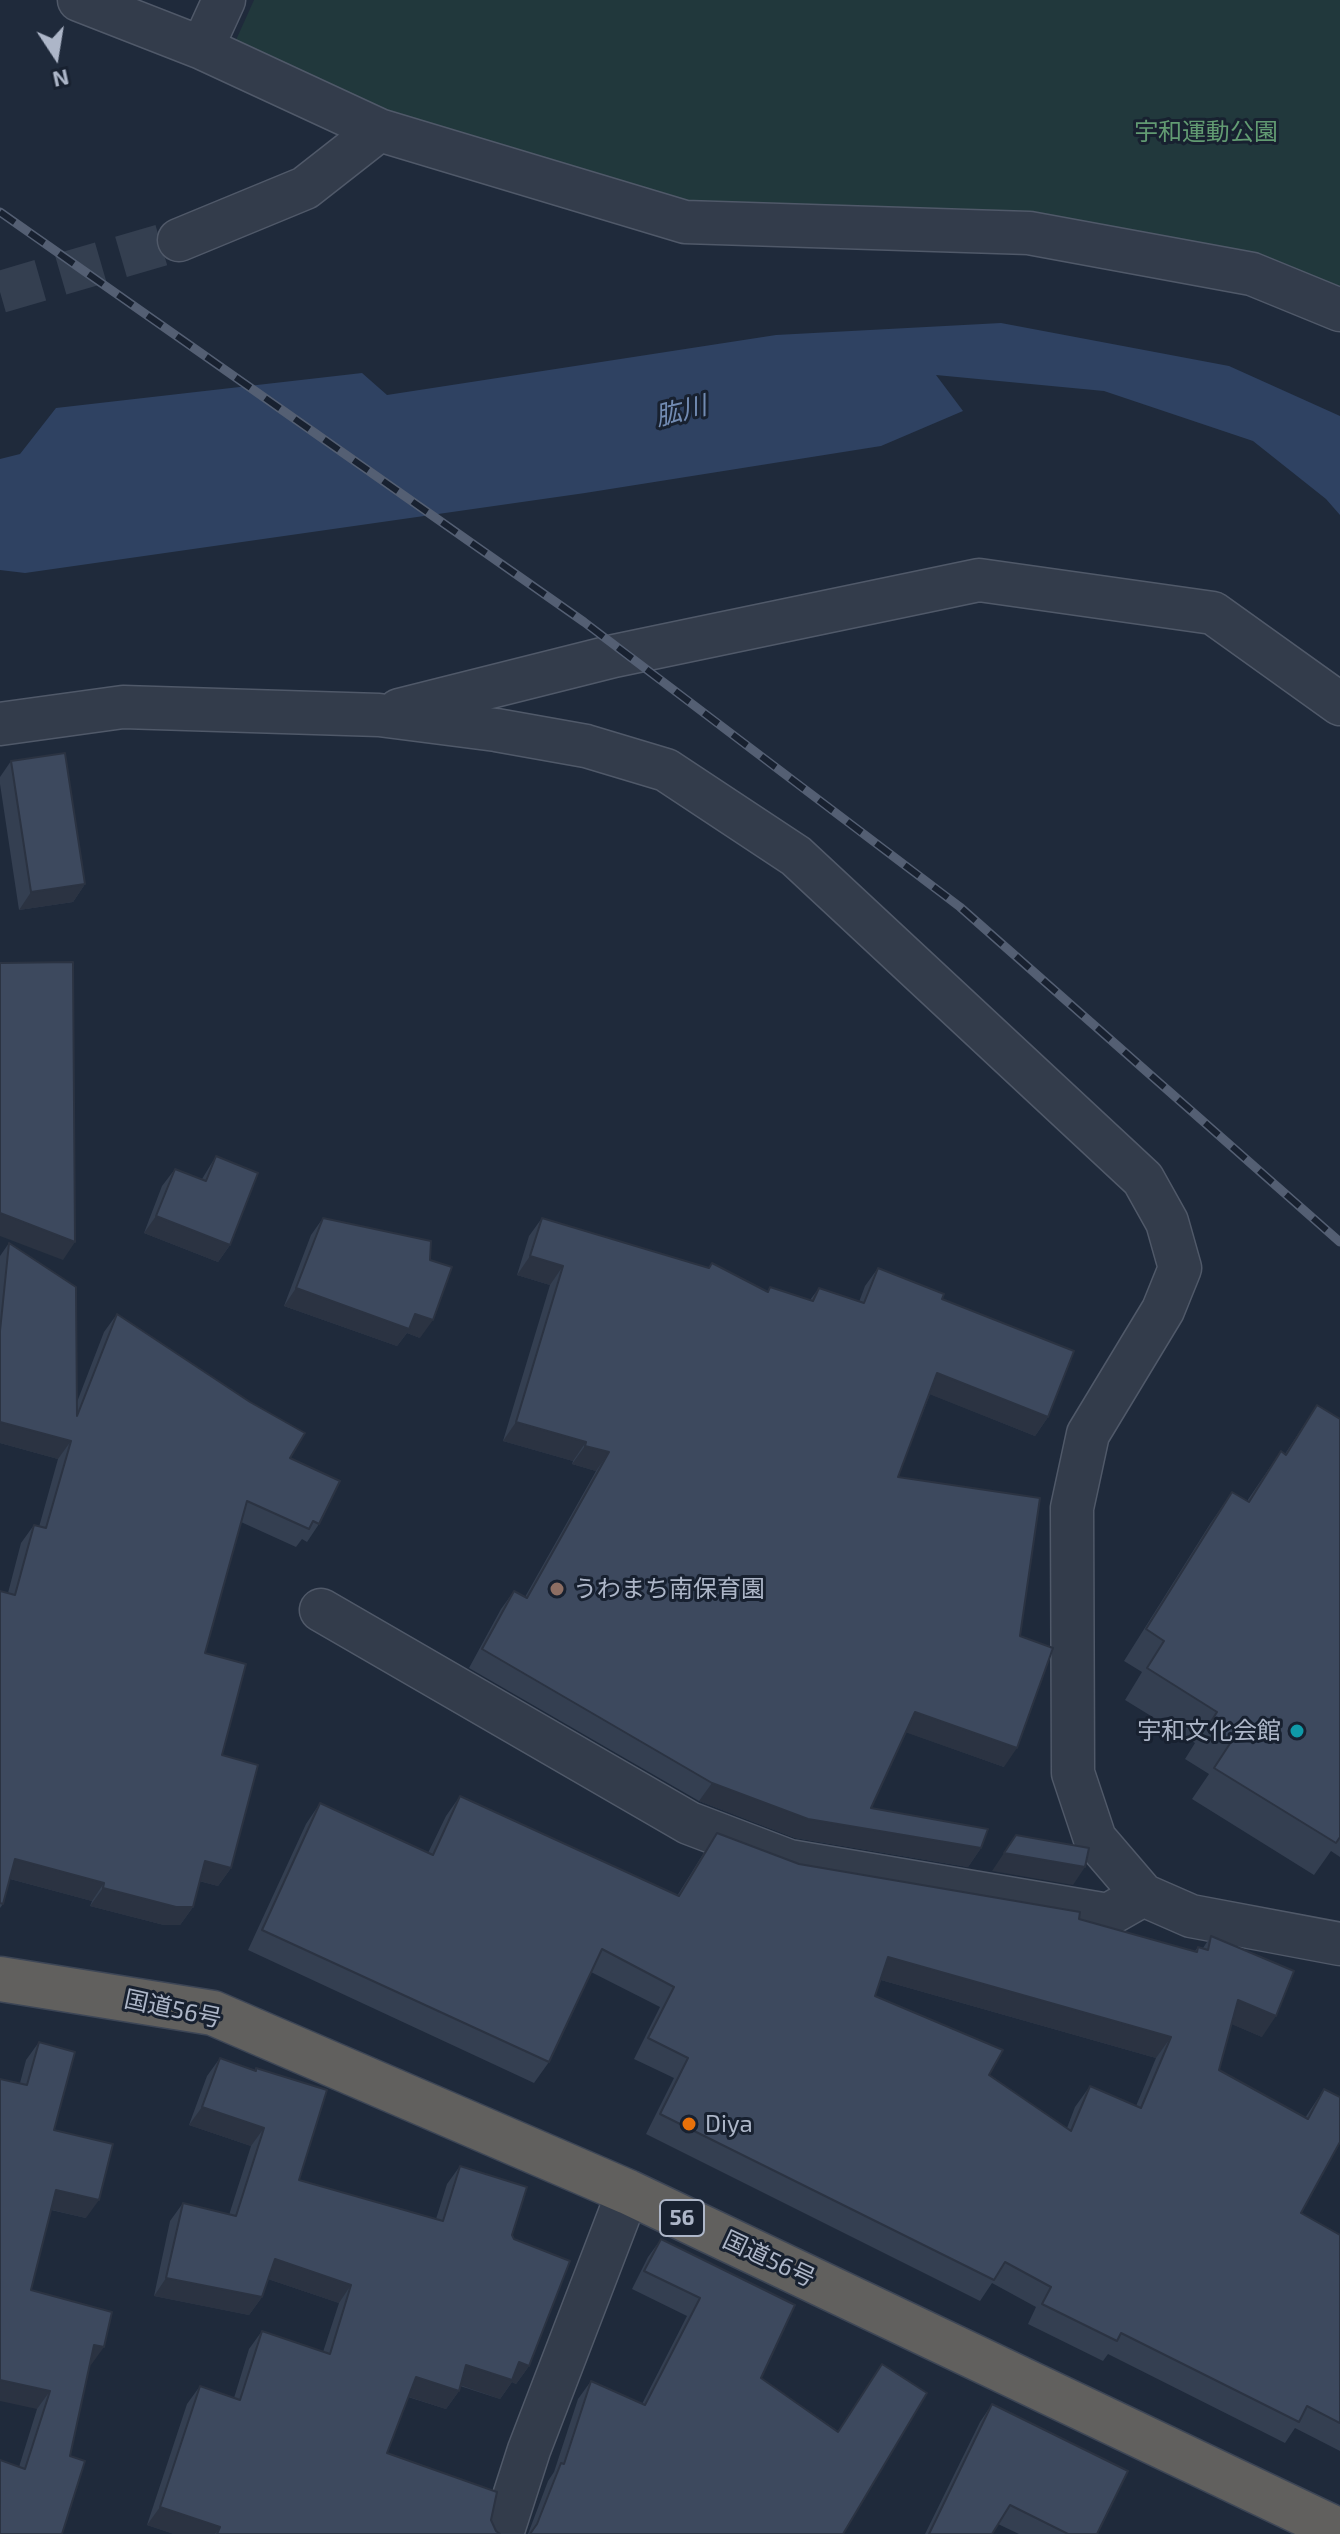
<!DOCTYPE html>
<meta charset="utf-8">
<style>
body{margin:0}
#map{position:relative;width:1340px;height:2534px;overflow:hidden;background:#1f2a3b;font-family:"Exo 2",sans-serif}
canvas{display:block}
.north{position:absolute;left:16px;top:16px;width:80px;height:80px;-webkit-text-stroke:6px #182130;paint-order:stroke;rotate:168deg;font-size:22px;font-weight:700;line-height:32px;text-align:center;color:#adb6c8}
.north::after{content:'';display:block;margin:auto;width:28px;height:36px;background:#adb6c8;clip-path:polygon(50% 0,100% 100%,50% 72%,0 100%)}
</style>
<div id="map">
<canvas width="1340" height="2534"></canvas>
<div class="north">N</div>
</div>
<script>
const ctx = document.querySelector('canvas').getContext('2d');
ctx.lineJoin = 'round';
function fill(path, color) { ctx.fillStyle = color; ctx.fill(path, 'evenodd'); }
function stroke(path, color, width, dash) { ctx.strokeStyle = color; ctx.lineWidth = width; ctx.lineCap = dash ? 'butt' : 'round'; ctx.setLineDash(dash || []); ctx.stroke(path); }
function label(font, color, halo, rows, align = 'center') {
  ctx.font = font + ' "Exo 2","Noto Sans JP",sans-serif'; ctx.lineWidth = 6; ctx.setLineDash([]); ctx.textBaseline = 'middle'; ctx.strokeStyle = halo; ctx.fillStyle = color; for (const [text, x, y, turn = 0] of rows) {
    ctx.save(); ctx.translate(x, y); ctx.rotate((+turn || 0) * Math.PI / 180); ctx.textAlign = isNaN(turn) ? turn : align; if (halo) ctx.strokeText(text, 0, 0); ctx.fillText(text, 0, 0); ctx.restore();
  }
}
fill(new Path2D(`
 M 254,0 L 1340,0 L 1340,310 L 1252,274 L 685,222 L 227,60 Z`), '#21383c');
fill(new Path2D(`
 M 1001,323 L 1229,366 L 1340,416 L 1340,515 L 1326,499 L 1253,441 L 1104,391 L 936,375 L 963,411 L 881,446 L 585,493 L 25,573 L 0,570 L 0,459 L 20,454 L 56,408 L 362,373 L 387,395 L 776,335 Z`), '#2f4262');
stroke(new Path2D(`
 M 0,292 L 179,240`), '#343f50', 42, [42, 21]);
const minor = new Path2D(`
 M 79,0 L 202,48
 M 224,0 L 202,48 L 379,130 L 685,222 L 1029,233 L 1252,274 L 1340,310
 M 179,240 L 305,188 L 379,130
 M 399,710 L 614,656 L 979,580 L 1213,613 L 1340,704
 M 0,724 L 123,707 L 379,715 L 496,730 L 586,746 L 666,770 L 796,856 L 1143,1179 L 1167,1222 L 1180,1268 L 1163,1310 L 1088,1434 L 1072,1508 L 1073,1773 L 1095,1839 L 1143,1895 L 1191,1916 L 1340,1944
 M 321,1610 L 689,1823 L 789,1861 L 1108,1915 L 1143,1895
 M 502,2534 L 529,2450 L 628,2192`);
const trunk = new Path2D(`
 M 0,1979 L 213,2013 L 628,2192 L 1340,2531`);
stroke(minor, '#505969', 45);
stroke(trunk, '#3d4656', 47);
stroke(minor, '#333c4b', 42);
stroke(trunk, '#61605e', 44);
const rail = new Path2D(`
 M 0,212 L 584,622 L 960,907 L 1340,1242`);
stroke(rail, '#545f73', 9);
stroke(rail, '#182130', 6, [18]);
fill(new Path2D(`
 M 11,761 L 85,884 L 73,902 L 19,910 L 0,784 L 0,777 Z
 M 216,1156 L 230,1245 L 218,1262 L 144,1233 L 162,1186 L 175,1169 L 202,1179 Z
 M 323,1218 L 420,1338 L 407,1333 L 397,1346 L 284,1306 L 311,1235 Z
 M 542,1218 L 767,1292 L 770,1287 L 810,1300 L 819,1288 L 859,1302 L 865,1286 L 878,1268 L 942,1299 L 1048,1417 L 1035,1436 L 930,1394 L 898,1477 L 1020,1636 L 1004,1767 L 906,1732 L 871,1808 L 981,1848 L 968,1867 L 795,1838 L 699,1801 L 469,1668 L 501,1609 L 514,1591 L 525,1597 L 596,1471 L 572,1464 L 573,1461 L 503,1441 L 550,1285 L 517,1275 L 529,1236 Z
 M 9,1243 L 77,1402 L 104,1332 L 117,1314 L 290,1458 L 319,1524 L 307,1542 L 302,1539 L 296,1547 L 241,1522 L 205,1653 L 222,1755 L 231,1868 L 218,1886 L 199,1881 L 193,1907 L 180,1925 L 164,1925 L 90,1906 L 92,1901 L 10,1879 L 3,1904 L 0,1908 L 0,1591 L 8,1593 L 21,1543 L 34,1525 L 39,1527 L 58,1459 L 0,1443 L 0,1256 Z
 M 1317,1405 L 1340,1419 L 1340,1857 L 1331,1851 L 1314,1875 L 1192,1799 L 1209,1774 L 1185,1759 L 1195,1743 L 1125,1700 L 1142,1672 L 1124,1661 L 1210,1524 L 1232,1492 L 1247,1501 L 1281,1451 L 1285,1454 Z
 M 460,1796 L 677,1896 L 703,1854 L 717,1833 L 799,1864 L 1079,1919 L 1195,1951 L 1198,1947 L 1203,1948 L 1211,1936 L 1262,2037 L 1232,2024 L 1219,2070 L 1305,2118 L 1324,2089 L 1301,2213 L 1340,2235 L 1340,2451 L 1295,2428 L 1285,2443 L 1108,2354 L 1103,2361 L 1028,2324 L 1036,2307 L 992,2283 L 980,2301 L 646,2134 L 674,2078 L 634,2059 L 660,2007 L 591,1972 L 549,2062 L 534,2083 L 248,1950 L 306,1824 L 320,1803 L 428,1853 L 446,1816 ZM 881,1980 L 1156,2058 L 1136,2106 L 1090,2086 L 1075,2107 L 1067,2128 L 875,1996 Z
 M 39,2042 L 54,2130 L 86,2218 L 51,2210 L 31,2290 L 91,2365 L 90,2365 L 70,2456 L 62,2534 L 19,2467 L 37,2409 L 20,2083 L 26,2060 Z
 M 220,2058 L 255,2071 L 256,2068 L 299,2180 L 436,2219 L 447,2184 L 460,2166 L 512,2235 L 529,2366 L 516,2384 L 512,2382 L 500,2399 L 460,2386 L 459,2391 L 446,2409 L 408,2397 L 387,2453 L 491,2520 L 496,2531 L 500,2534 L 174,2534 L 147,2525 L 187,2404 L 200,2386 L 234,2398 L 249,2349 L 262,2331 L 323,2352 L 339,2303 L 268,2279 L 262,2297 L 249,2315 L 154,2296 L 170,2221 L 183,2203 L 229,2215 L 251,2146 L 189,2125 L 207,2076 Z
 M 661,2239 L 761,2378 L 838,2431 L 882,2364 L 843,2534 L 528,2534 L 548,2481 L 554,2472 L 578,2399 L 591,2381 L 642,2404 L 687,2316 L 632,2289 L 648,2257 Z
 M 992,2404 L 1097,2534 L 1019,2534 L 998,2524 L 992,2534 L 925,2534 L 980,2422 Z`), '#343f51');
fill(new Path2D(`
 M 85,884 L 73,902 L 19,910 L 31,892 Z
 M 0,1213 L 75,1242 L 63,1260 L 0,1236 Z
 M 156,1216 L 230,1245 L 218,1262 L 144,1233 Z
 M 530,1256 L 563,1266 L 550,1285 L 517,1275 Z
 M 296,1288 L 415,1314 L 433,1320 L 420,1338 L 407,1333 L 397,1346 L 284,1306 Z
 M 937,1373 L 1048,1417 L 1035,1436 L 924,1392 Z
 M 0,1422 L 71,1441 L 58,1459 L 0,1443 Z
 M 516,1422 L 586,1442 L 573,1461 L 503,1441 Z
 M 585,1446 L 609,1452 L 596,1471 L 572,1464 Z
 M 915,1712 L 1017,1748 L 1004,1767 L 902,1731 Z
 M 712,1783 L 981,1848 L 968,1867 L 795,1838 L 699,1801 Z
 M 1004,1853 L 1085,1867 L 1073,1885 L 992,1871 Z
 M 15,1859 L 104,1883 L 92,1901 L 3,1877 Z
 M 205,1861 L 231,1868 L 218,1886 L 192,1879 Z
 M 103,1888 L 193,1907 L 180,1925 L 164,1925 L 90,1906 Z
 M 888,1957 L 1171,2037 L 1156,2058 L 874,1978 Z
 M 1238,2000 L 1276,2016 L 1262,2037 L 1224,2021 Z
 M 202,2107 L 264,2128 L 251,2146 L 189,2125 Z
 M 56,2190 L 99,2200 L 86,2218 L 44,2208 Z
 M 275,2259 L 351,2285 L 339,2303 L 262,2277 Z
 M 166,2278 L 262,2297 L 249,2315 L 154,2296 Z
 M 94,2345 L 104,2347 L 91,2365 L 82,2363 Z
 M 519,2362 L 529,2366 L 516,2384 L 512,2382 L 500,2399 L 454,2383 L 466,2365 Z
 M 416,2377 L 459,2391 L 446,2409 L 403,2395 Z
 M 0,2380 L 50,2391 L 37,2409 L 0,2401 Z
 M 160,2507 L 220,2527 L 215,2534 L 174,2534 L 147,2525 Z`), '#2b3342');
const building = new Path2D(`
 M 65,753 L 85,884 L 31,892 L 11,761 Z
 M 73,962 L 75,1242 L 0,1213 L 0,963 Z
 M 216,1156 L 258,1173 L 230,1245 L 156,1216 L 175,1169 L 206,1181 Z
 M 323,1218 L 431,1241 L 430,1260 L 452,1267 L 433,1320 L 415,1314 L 409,1329 L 296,1288 Z
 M 542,1218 L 709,1268 L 712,1263 L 768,1292 L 770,1287 L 813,1301 L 819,1288 L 864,1303 L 878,1268 L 944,1294 L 942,1299 L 1074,1351 L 1048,1417 L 937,1373 L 898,1477 L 1040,1498 L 1020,1636 L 1053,1648 L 1017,1748 L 915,1712 L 871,1808 L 988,1829 L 981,1848 L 808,1819 L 712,1783 L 482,1649 L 514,1591 L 527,1598 L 609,1452 L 585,1446 L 586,1442 L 516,1422 L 563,1266 L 530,1256 Z
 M 9,1243 L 76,1287 L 77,1416 L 117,1314 L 250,1402 L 305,1433 L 290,1458 L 340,1481 L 319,1524 L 313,1521 L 309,1529 L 247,1501 L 205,1653 L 246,1664 L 222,1755 L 258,1765 L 231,1868 L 205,1861 L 193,1907 L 176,1907 L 103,1888 L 104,1883 L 15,1859 L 3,1904 L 0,1903 L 0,1591 L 15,1595 L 34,1525 L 46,1528 L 71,1441 L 0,1422 L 0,1331 Z
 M 1317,1405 L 1340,1419 L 1340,1837 L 1336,1843 L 1214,1768 L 1231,1742 L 1207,1728 L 1217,1712 L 1147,1668 L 1164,1641 L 1146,1629 L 1232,1492 L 1249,1502 L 1281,1451 L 1286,1455 Z
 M 460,1796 L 679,1896 L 717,1833 L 799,1864 L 1080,1912 L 1079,1919 L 1197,1952 L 1198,1947 L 1208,1950 L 1211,1936 L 1294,1971 L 1276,2016 L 1238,2000 L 1219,2070 L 1308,2119 L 1324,2089 L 1340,2097 L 1340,2142 L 1301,2213 L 1340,2235 L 1340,2423 L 1307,2406 L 1299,2422 L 1121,2333 L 1117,2341 L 1042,2304 L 1051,2287 L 1005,2262 L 994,2280 L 660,2114 L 688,2058 L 648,2038 L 674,1987 L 602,1949 L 549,2062 L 262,1930 L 320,1803 L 433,1855 ZM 888,1957 L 1171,2037 L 1141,2108 L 1090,2086 L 1071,2131 L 989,2075 L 1003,2050 L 875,1996 Z
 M 1016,1835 L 1089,1848 L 1085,1867 L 1004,1853 Z
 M 39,2042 L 75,2052 L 54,2130 L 113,2144 L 99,2200 L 56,2190 L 31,2290 L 112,2312 L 104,2347 L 94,2345 L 70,2456 L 85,2461 L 62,2534 L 0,2534 L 0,2460 L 25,2469 L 50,2391 L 0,2380 L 0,2079 L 27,2085 Z
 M 220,2058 L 256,2071 L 256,2068 L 327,2090 L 299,2180 L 443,2221 L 460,2166 L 527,2187 L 512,2235 L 514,2239 L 570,2261 L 529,2366 L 519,2362 L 512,2380 L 466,2365 L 459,2391 L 416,2377 L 387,2453 L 497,2492 L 491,2520 L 496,2531 L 500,2534 L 217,2534 L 220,2527 L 160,2507 L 200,2386 L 240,2400 L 262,2331 L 330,2354 L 351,2285 L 275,2259 L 262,2297 L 166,2278 L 183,2203 L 236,2216 L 264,2128 L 202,2107 Z
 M 661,2239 L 795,2305 L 761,2378 L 838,2432 L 882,2364 L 927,2393 L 843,2534 L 530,2534 L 537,2524 L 561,2463 L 564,2464 L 591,2381 L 645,2405 L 700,2298 L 644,2271 Z
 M 992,2404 L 1128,2471 L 1097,2534 L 1068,2534 L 1010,2505 L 992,2534 L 929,2534 Z`);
fill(building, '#3d495e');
stroke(building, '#2b3342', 2);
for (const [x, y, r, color] of [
 [557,1589,8,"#8d6e63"],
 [1297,1731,8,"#0f9aa8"],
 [689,2124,8,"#e8710a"]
]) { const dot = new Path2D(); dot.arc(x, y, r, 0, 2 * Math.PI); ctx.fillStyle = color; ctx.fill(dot); stroke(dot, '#182130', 3); }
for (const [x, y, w] of [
 [682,2218,44]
]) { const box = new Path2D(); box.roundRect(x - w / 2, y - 18, w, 36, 6); ctx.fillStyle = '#182130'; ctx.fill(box); stroke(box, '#adb6c8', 2); }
label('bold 22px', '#adb6c8', null, [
 ["56",682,2218]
]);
label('24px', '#629b72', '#182130', [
 ["宇和運動公園",1206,132]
]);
label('24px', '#adb6c8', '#182130', [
 ["うわまち南保育園",573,1589],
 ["宇和文化会館",1281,1731,"right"],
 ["Diya",705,2124]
], 'left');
label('24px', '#adb6c8', '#182130', [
 ["国道56号",173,2009,12],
 ["国道56号",769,2259,25]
]);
label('italic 26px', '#728bb2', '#182130', [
 ["肱川",681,411,-14]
]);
</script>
